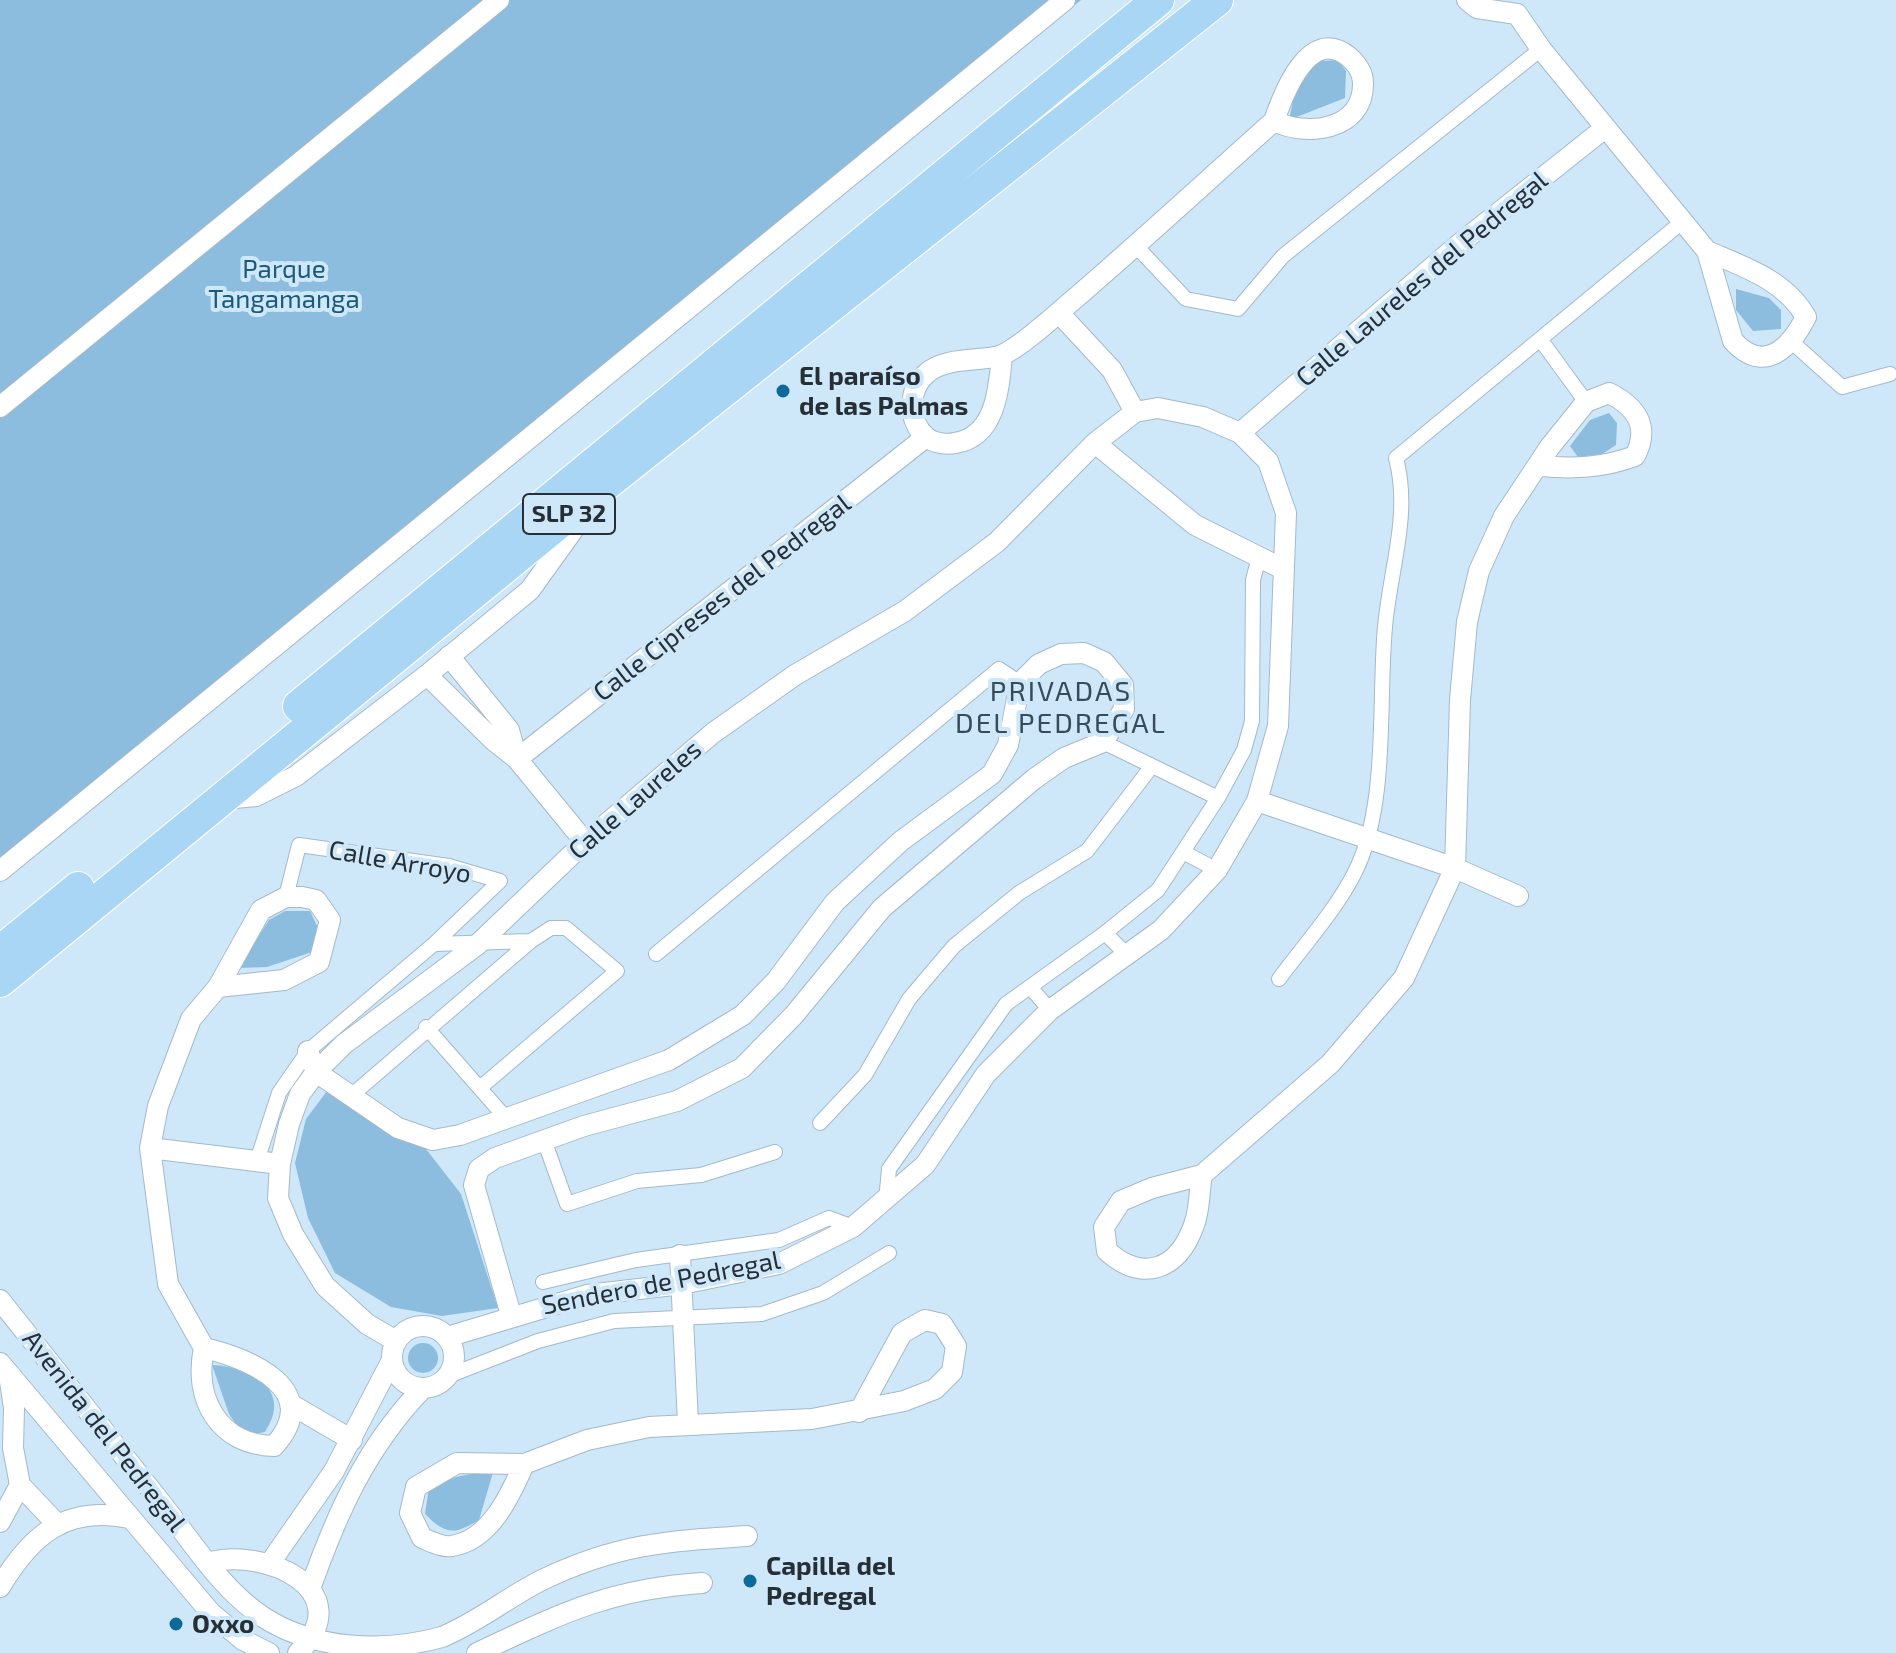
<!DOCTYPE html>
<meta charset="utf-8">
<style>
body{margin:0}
canvas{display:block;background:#cee7f9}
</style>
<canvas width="1896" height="1653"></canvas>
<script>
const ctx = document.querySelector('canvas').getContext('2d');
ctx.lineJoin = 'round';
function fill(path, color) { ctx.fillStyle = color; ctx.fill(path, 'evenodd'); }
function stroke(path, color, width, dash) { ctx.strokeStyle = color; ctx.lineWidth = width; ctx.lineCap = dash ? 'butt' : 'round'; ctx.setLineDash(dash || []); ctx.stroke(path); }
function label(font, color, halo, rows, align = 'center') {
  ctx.font = font + ' "Exo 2",sans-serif'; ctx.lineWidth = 8; ctx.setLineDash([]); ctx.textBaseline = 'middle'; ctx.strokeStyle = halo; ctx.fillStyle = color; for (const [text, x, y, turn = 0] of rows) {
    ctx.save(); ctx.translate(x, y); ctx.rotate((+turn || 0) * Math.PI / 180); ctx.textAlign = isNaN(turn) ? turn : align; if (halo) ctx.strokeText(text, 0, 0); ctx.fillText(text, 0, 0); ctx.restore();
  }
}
fill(new Path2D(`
 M 0,0 L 1081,0 L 0,882 Z
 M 1338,60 L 1346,71 L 1345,98 L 1289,120 L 1299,72 L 1321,61 Z
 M 1736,289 L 1769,298 L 1781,310 L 1781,329 L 1753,331 L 1736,310 Z
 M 1609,413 L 1617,423 L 1616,445 L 1602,454 L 1578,457 L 1570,446 L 1590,420 Z
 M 285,911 L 310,911 L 318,928 L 312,952 L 267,967 L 238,968 L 269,920 Z
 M 330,1087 L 426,1149 L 461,1194 L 498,1308 L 442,1316 L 391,1307 L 335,1273 L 308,1218 L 295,1163 L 306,1119 Z
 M408 1358a15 15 0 1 1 30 0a15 15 0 1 1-30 0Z
 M 212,1365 C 252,1367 293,1390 265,1432 L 244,1436 L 229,1414 Z
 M 494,1469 L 479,1520 C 454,1535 446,1535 425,1514 L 429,1487 L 456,1477 Z`), '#8cbddf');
const pedestrian = new Path2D(`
 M 1136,246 L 1186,299 L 1238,309 L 1283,256 L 1541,49
 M 1540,339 L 1586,402
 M 1793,343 L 1842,387 L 1890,374
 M 1103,742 L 1218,798
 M 1183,852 L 1217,870
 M 286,897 L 299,845 L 449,866 L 500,881
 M 1105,933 L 1127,955
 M 434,944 L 531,941 L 551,928 L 566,928 L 617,971 L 481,1087
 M 656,954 L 999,669 L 1020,683
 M 1279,979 C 1304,945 1335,911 1354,874 C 1389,807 1378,701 1385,627 C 1390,569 1411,515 1396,458 L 1682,222
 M 1030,987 L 1050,1010
 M 426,1027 L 505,1117
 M 352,1095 L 531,941
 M 820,1123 L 865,1075 L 909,999 L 954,946 L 1019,893 L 1087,851 L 1152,766
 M 544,1140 L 567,1204 L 637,1181 L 701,1175 L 775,1152
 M 257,1161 L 279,1093 L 308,1051 L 434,944 L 500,881
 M 886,1201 L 889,1169 L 1006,1004 L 1105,933 L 1158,890 L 1218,798 L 1244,750 L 1252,721 L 1253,580 L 1259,557
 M 543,1282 L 636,1260 L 779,1240 L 829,1218 L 853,1227
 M 448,1376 L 538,1341 L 614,1321 L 762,1314 L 823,1293 L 889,1253`);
const minor = new Path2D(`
 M 1467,0 L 1477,8 L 1517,14 L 1541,49 L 1707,251 L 1733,341 C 1764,375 1790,348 1806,317 C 1785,280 1744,267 1707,251
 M 1059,313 L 1112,370 L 1135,412
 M 1002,355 C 999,388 996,437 955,443 C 947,445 933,443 926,437 C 907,421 908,388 927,373 C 946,356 984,362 1002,355 C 1023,346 1061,310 1079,295 C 1145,238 1209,179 1274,121 C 1283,95 1309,24 1349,57 C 1357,64 1363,73 1363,83 C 1364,131 1306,137 1274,121
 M 0,407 L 499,0
 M 1240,433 L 1458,245 L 1605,128
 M 1095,443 L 1195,525 L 1283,569
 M 449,656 L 509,730 L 517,759
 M 427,675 L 493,740 L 517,759 L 585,842
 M 517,759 L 926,437
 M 224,799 L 256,796 L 296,776 L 427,675 L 530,590 L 586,512
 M 1257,801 L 1455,868 L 1518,896
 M 0,871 L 1065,0
 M 308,1051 L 316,1072 L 398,1128 L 433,1140 L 460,1135 L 669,1060 L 743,1015 L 776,981 L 835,902 L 901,841 L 992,774 L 1008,745 L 1020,683 L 1039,664 L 1061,654 L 1084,653 L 1104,662 L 1123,685 L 1124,709 L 1103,742 L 1064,758 L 1034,779 L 882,908 L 794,1015 L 742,1068 L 677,1101 L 584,1126 L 495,1158 L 479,1169 L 474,1185 L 511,1315
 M 150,1148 L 280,1164
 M 1202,1175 C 1199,1190 1200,1210 1194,1225 C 1178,1270 1143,1283 1107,1251 L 1104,1227 L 1121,1201 L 1152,1188 L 1202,1175 L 1330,1064 L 1404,978 L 1455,868 L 1460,700 L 1467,622 L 1479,571 L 1504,516 L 1549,448 L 1586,402 L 1609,393 C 1637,407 1650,427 1635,456 C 1603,468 1573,469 1540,466
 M 680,1255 L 688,1423
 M 0,1300 C 54,1368 108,1436 162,1504 C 192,1542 222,1590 263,1617 C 314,1650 384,1653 442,1637 C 478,1622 508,1597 542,1580 C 617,1544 666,1541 747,1536
 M392 1357a31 31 0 1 1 62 0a31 31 0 1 1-62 0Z
 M 396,1341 L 367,1324 L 325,1286 L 293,1234 L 278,1198 L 280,1164 L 289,1124 L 300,1094 L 316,1072 L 344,1044 L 477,945 L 585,842 L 713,733 L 795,675 L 905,611 L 997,542 L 1095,443 L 1135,412 L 1158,408 L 1203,417 L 1240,433 L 1268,461 L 1286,513 L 1278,726 L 1257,801 L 1217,870 L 1161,930 L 1050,1010 L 986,1074 L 925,1165 L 853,1227 L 779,1264 L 682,1284 L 587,1295 L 447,1337
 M 204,1348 C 252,1359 324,1391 274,1446 C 219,1445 193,1399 204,1348 L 168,1284 L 150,1148 L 158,1106 L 191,1019 L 218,987 L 261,910 L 286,897 L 302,897 L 316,900 L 330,920 L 319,962 L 284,980 L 218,987
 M 0,1363 L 211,1613 L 243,1640 L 269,1653
 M 292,1405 L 352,1440
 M 524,1464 C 510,1496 490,1540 452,1546 C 443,1548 430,1541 422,1538 L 410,1513 L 416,1487 L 457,1463 L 524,1464 L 587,1440 L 649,1427 L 812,1419 L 904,1401 L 935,1389 L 952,1372 L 956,1346 L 942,1324 L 925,1320 L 902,1333 L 859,1412
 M 20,1485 L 56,1523
 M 0,1522 L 20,1485 L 13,1448 L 14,1408 L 9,1375
 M 208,1563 C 264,1546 361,1590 298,1653
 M 270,1563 L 334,1471 L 392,1360
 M 0,1587 C 31,1535 66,1505 129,1518
 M 310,1589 C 337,1513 366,1447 423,1388
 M 477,1653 C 560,1614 609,1589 702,1583`);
const trunk = new Path2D(`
 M 299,706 L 1158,0
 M 0,952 L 78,888
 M 0,981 L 605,485 L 1217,0`);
stroke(pedestrian, '#a3bacb', 16);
stroke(minor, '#a3bacb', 22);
stroke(trunk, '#fff', 34);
stroke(pedestrian, '#fff', 14);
stroke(minor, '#fff', 20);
stroke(trunk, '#a8d6f4', 32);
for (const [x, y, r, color] of [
 [783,391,8,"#0d6999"],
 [750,1581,8,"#0d6999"],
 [176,1624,8,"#0d6999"]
]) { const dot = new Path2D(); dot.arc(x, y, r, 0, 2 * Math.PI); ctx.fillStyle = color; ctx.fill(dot); stroke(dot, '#cee7f9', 3); }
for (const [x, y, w] of [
 [569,514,92]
]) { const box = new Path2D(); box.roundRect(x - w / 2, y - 20, w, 40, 6); ctx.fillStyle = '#cee7f9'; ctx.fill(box); stroke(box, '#262f36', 2); }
label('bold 24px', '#262f36', null, [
 ["SLP 32",569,514]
]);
label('26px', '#1b597d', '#cee7f9', [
 ["Parque",284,269],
 ["Tangamanga",284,299]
]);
label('26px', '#262f36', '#cee7f9', [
 ["Calle Laureles del Pedregal",1422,279,-40],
 ["Calle Cipreses del Pedregal",722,598,-38],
 ["Calle Laureles",635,800,-41],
 ["Calle Arroyo",400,862,10],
 ["Sendero de Pedregal",661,1283,-11],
 ["Avenida del Pedregal",104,1431,52]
]);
label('bold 26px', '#262f36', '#cee7f9', [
 ["El paraíso",799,376],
 ["de las Palmas",799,406],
 ["Capilla del",766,1566],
 ["Pedregal",766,1596],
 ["Oxxo",192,1624]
], 'left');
ctx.letterSpacing = '2px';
label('28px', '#374c5b', '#cee7f9', [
 ["PRIVADAS",1061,692],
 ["DEL PEDREGAL",1061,724]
]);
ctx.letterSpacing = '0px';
</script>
